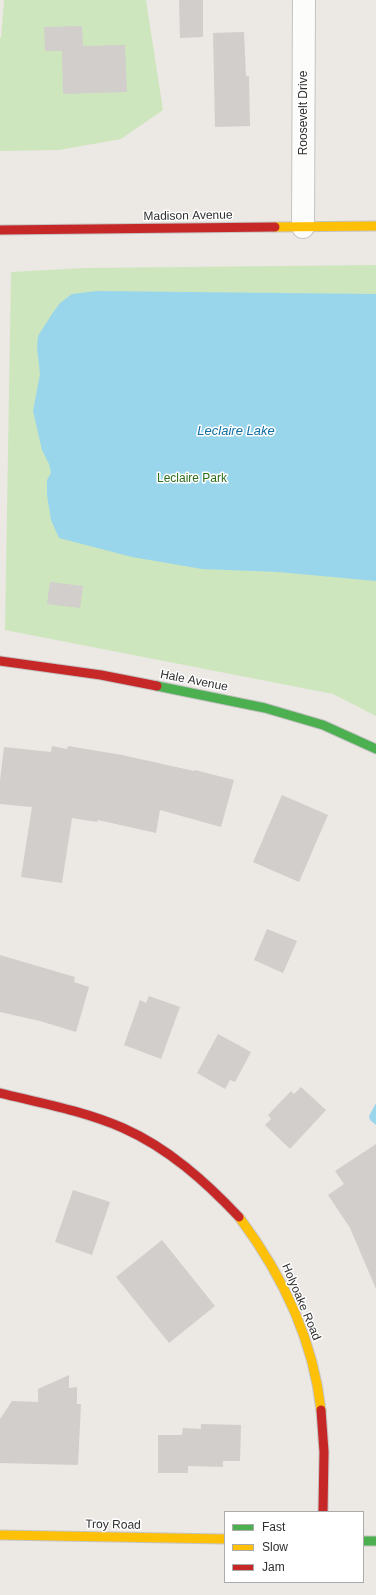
<!DOCTYPE html>
<style>
body{margin:0}
#map{position:relative;width:376px;height:1595px;overflow:hidden;background:#ece8e4;font-family:Arial,sans-serif}
canvas{display:block}
.legend{position:absolute;left:224px;top:1511px;width:140px;height:72px;box-sizing:border-box;background:#fff;border:1px solid #ababab;margin:0;padding:5px 7px;list-style:none;font-size:12px;color:#2e2e2e}
.legend li{display:flex;align-items:center;gap:8px;height:20px}
.legend b{width:20px;border:1px solid #ababab}
</style>
<div id="map">
<canvas width="376" height="1595"></canvas>
<ul class="legend">
<li><b style="height:5px;background:#4caf50"></b>Fast</li>
<li><b style="height:5px;background:#ffc107"></b>Slow</li>
<li><b style="height:5px;background:#c62828"></b>Jam</li>
</ul>
</div>
<script>
const ctx = document.querySelector('canvas').getContext('2d');
ctx.lineJoin = 'round';
function fill(path, color) { ctx.fillStyle = color; ctx.fill(path, 'evenodd'); }
function stroke(path, color, width, dash) { ctx.strokeStyle = color; ctx.lineWidth = width; ctx.lineCap = dash ? 'butt' : 'round'; ctx.setLineDash(dash || []); ctx.stroke(path); }
function label(font, color, halo, rows, align = 'center') {
  ctx.font = font + ' Arial,sans-serif'; ctx.lineWidth = 3; ctx.setLineDash([]); ctx.textBaseline = 'middle'; ctx.strokeStyle = halo; ctx.fillStyle = color; for (const [text, x, y, turn = 0] of rows) {
    ctx.save(); ctx.translate(x, y); ctx.rotate((+turn || 0) * Math.PI / 180); ctx.textAlign = isNaN(turn) ? turn : align; if (halo) ctx.strokeText(text, 0, 0); ctx.fillText(text, 0, 0); ctx.restore();
  }
}
fill(new Path2D(`
 M 4,0 L 146,0 L 163,110 L 121,139 L 59,150 L 0,151 L 0,38 L 1,38 Z
 M 376,265 L 376,716 L 333,694 L 5,630 L 11,272 L 84,268 Z`), '#cee6be');
fill(new Path2D(`
 M 97,291 L 376,294 L 376,581 L 278,572 L 202,569 L 132,557 L 59,538 L 51,520 L 47,495 L 47,480 L 51,473 L 49,464 L 42,450 L 33,411 L 40,374 L 37,348 L 38,336 L 52,314 L 60,303 L 72,294 Z
 M 376,1103 L 376,1125 L 370,1120 L 369,1116 Z`), '#99d6ec');
fill(new Path2D(`
 M 179,0 L 203,0 L 203,37 L 180,38 Z
 M 82,26 L 83,46 L 125,45 L 127,92 L 63,94 L 62,51 L 45,51 L 44,27 Z
 M 244,32 L 246,76 L 249,76 L 250,126 L 215,127 L 213,33 Z
 M 50,582 L 83,586 L 80,608 L 47,604 Z
 M 52,746 L 67,749 L 68,746 L 122,755 L 194,771 L 195,770 L 234,780 L 221,827 L 160,810 L 156,833 L 98,820 L 97,822 L 72,818 L 62,883 L 21,877 L 32,807 L 0,804 L 0,781 L 4,747 L 51,752 Z
 M 282,795 L 328,815 L 299,882 L 253,862 Z
 M 267,929 L 297,941 L 283,973 L 254,960 Z
 M 0,955 L 75,977 L 74,982 L 89,987 L 76,1032 L 40,1021 L 0,1012 Z
 M 149,996 L 180,1007 L 161,1059 L 124,1045 L 140,1000 L 146,1003 Z
 M 218,1034 L 251,1052 L 235,1082 L 230,1080 L 225,1089 L 197,1073 Z
 M 301,1087 L 326,1110 L 290,1149 L 265,1125 L 271,1119 L 268,1115 L 291,1091 L 294,1094 Z
 M 376,1144 L 376,1289 L 350,1228 L 328,1195 L 344,1184 L 335,1171 Z
 M 73,1190 L 110,1202 L 92,1255 L 55,1242 Z
 M 162,1240 L 215,1306 L 169,1343 L 116,1277 Z
 M 69,1375 L 69,1388 L 77,1387 L 77,1404 L 81,1404 L 78,1465 L 0,1463 L 0,1419 L 12,1401 L 38,1402 L 38,1389 Z
 M 201,1424 L 241,1425 L 240,1461 L 223,1461 L 223,1467 L 188,1466 L 188,1473 L 158,1473 L 158,1435 L 182,1435 L 183,1428 L 201,1429 Z`), '#d1cecb');
const street = new Path2D(`
 M 303,227 L 304,0`);
const fast = new Path2D(`
 M 157,686 L 265,708 L 323,725 L 376,749
 M 363,1541 L 376,1541`);
const slow = new Path2D(`
 M 275,227 L 376,226
 M 239,1217 C 281,1273 313,1339 321,1410
 M 0,1535 L 225,1539`);
const jam = new Path2D(`
 M 0,230 L 275,227
 M 0,661 L 101,675 L 157,686
 M 0,1093 C 41,1103 84,1111 123,1128 C 168,1148 205,1181 239,1217
 M 321,1410 L 324,1452 L 323,1512`);
stroke(street, '#c5c4c5', 24);
stroke(fast, '#c5c4c5', 11);
stroke(slow, '#c5c4c5', 11);
stroke(jam, '#c5c4c5', 11);
stroke(street, '#fcfcfb', 22);
stroke(fast, '#4caf50', 9);
stroke(slow, '#ffc107', 9);
stroke(jam, '#c62828', 9);
label('12px', '#2e2e2e', '#fff', [
 ["Roosevelt Drive",304,113,-90],
 ["Madison Avenue",188,216,-1],
 ["Hale Avenue",194,681,11],
 ["Holyoake Road",301,1302,67],
 ["Troy Road",113,1525,1]
]);
label('12px', '#2c6e1b', '#fff', [
 ["Leclaire Park",192,479]
]);
label('italic 13px', '#0d6fa3', '#fff', [
 ["Leclaire Lake",236,431]
]);
</script>
